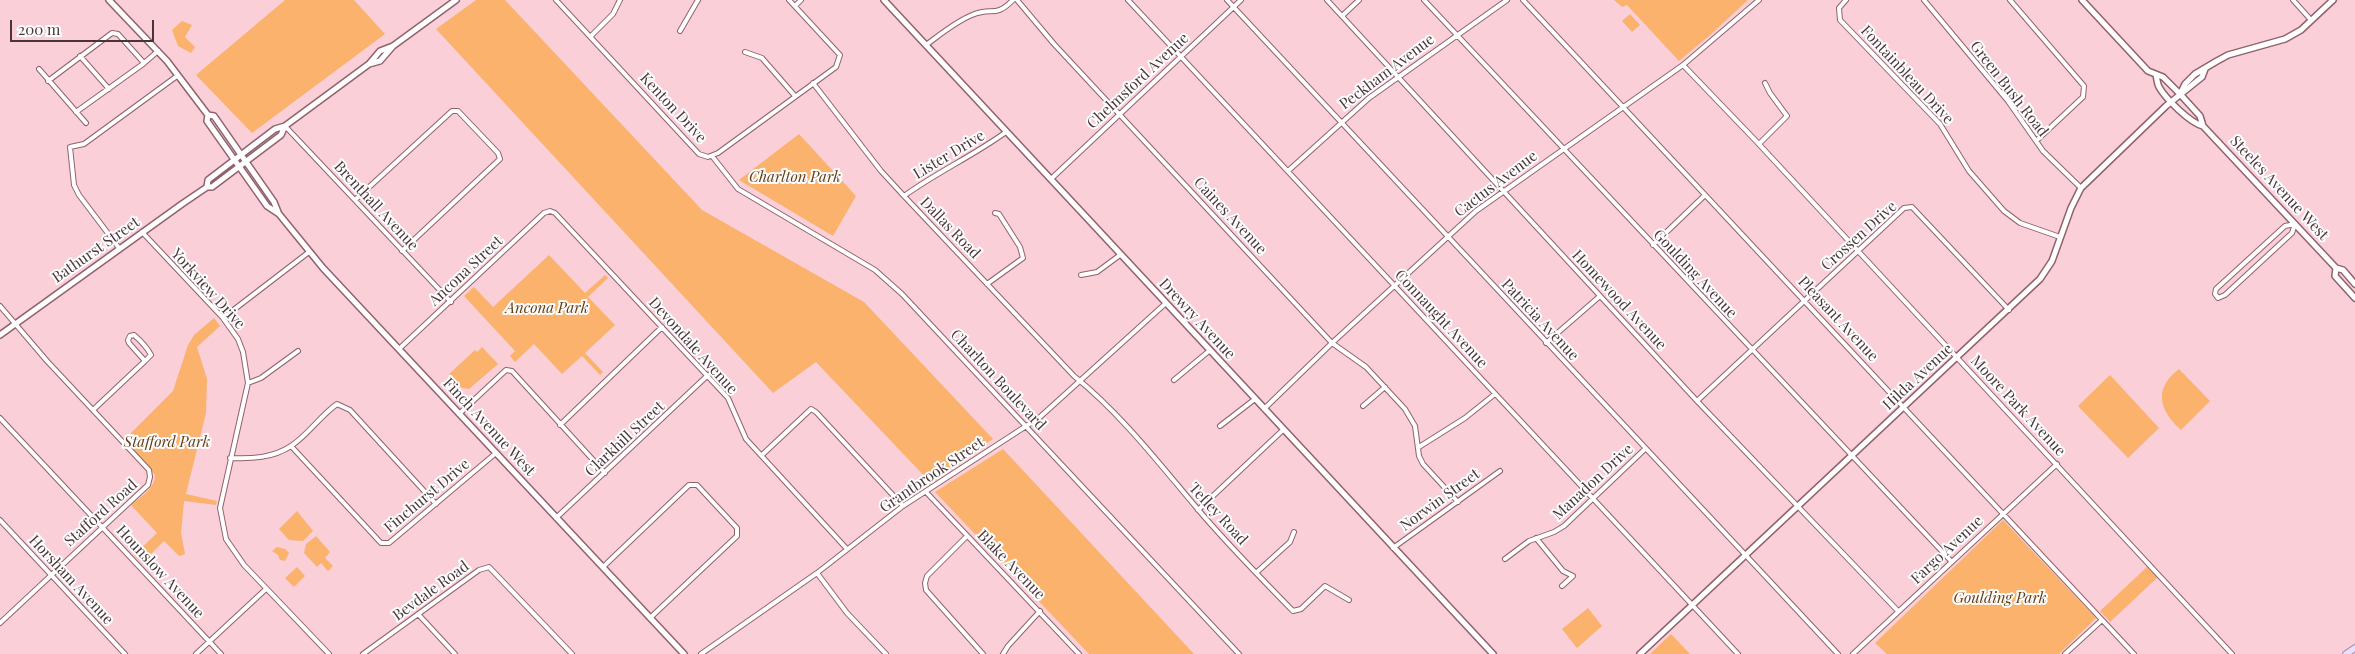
<!DOCTYPE html>
<style>
body{margin:0}
#map{position:relative;width:2355px;height:654px;overflow:hidden;background:#facfd8;font-family:"Playfair Display",serif}
canvas{display:block}
.scale{position:absolute;left:10px;top:20px;width:144px;height:22px;box-sizing:border-box;border:2px solid #493439;border-top:0;padding-left:6px;font-size:15px;line-height:18px;white-space:nowrap;color:#493439;-webkit-text-stroke:4px #fdfdfd;paint-order:stroke}
</style>
<div id="map">
<canvas width="2355" height="654"></canvas>
<div class="scale">200 m</div>
</div>
<script>
const ctx = document.querySelector('canvas').getContext('2d');
ctx.lineJoin = 'round';
function fill(path, color) { ctx.fillStyle = color; ctx.fill(path, 'evenodd'); }
function stroke(path, color, width, dash) { ctx.strokeStyle = color; ctx.lineWidth = width; ctx.lineCap = dash ? 'butt' : 'round'; ctx.setLineDash(dash || []); ctx.stroke(path); }
function label(font, color, halo, rows, align = 'center') {
  ctx.font = font + ' "Playfair Display",serif'; ctx.lineWidth = 4; ctx.setLineDash([]); ctx.textBaseline = 'middle'; ctx.strokeStyle = halo; ctx.fillStyle = color; for (const [text, x, y, turn = 0] of rows) {
    ctx.save(); ctx.translate(x, y); ctx.rotate((+turn || 0) * Math.PI / 180); ctx.textAlign = isNaN(turn) ? turn : align; if (halo) ctx.strokeText(text, 0, 0); ctx.fillText(text, 0, 0); ctx.restore();
  }
}
fill(new Path2D(`
 M 285,0 L 354,0 L 385,34 L 252,133 L 196,75 Z
 M 476,0 L 505,0 L 702,210 L 864,302 L 993,439 L 929,481 L 816,362 L 773,393 L 436,29 Z
 M 1614,0 L 1748,0 L 1709,36 L 1679,61 L 1627,5 L 1622,7 Z
 M 1630,14 L 1640,25 L 1632,32 L 1622,21 Z
 M 182,21 L 192,25 L 185,37 L 195,47 L 191,53 L 178,46 L 172,30 Z
 M 799,134 L 856,196 L 833,236 L 739,180 Z
 M 549,255 L 585,293 L 605,275 L 608,278 L 588,297 L 615,325 L 585,353 L 603,372 L 600,375 L 582,356 L 562,374 L 534,344 L 515,362 L 510,356 L 515,351 L 464,296 L 474,287 L 493,307 Z
 M 214,318 L 220,326 L 197,347 L 207,379 L 206,413 L 186,494 L 217,501 L 216,505 L 184,501 L 181,533 L 185,554 L 179,556 L 164,541 L 142,563 L 134,555 L 157,533 L 131,505 C 140,497 155,489 155,475 L 124,440 L 173,391 L 188,345 L 194,335 Z
 M 482,347 L 498,364 L 469,389 L 462,388 L 449,374 L 475,350 L 477,352 Z
 M 2179,369 L 2210,401 L 2181,430 C 2159,410 2153,389 2179,369 Z
 M 2110,375 L 2159,428 L 2128,458 L 2078,406 Z
 M 1003,449 L 1194,654 L 1089,654 L 935,492 Z
 M 297,511 L 313,531 L 303,541 L 289,540 L 279,529 Z
 M 2003,520 L 2096,618 L 2059,654 L 1887,654 L 1875,643 Z
 M 316,536 L 330,552 L 325,558 L 333,566 L 328,571 L 321,563 L 317,567 L 304,553 L 306,544 Z
 M 277,547 L 285,549 L 289,553 L 285,561 L 280,560 L 278,555 L 272,551 Z
 M 2148,566 L 2158,577 L 2110,622 L 2100,611 Z
 M 297,567 L 305,576 L 294,587 L 285,578 Z
 M 1588,608 L 1602,626 L 1577,648 L 1562,629 Z
 M 1671,634 L 1690,654 L 1650,654 Z`), '#fab26c');
const street = new Path2D(`
 M 556,0 L 699,154 L 708,157 L 718,153 L 836,67 L 840,55 L 789,0
 M 1017,0 L 1054,44 L 1332,343 L 1366,367 L 1405,409 L 1415,426 L 1419,456 L 1423,464 L 1458,502
 M 1128,0 L 1738,654
 M 1227,0 L 1838,654
 M 1327,0 L 1697,401 L 1898,611
 M 1424,0 L 1951,561
 M 1523,0 L 2134,654
 M 1846,0 L 1839,8 L 1840,20 L 1940,124 L 1969,171 L 2004,211 L 2020,223 L 2060,237
 M 1924,0 L 2008,101 L 2043,151 L 2081,188
 M 2010,0 L 2084,86 L 2083,97 L 2036,141
 M 2293,0 L 2311,20
 M 795,6 L 801,0
 M 1342,16 L 1359,0
 M 680,31 L 698,0
 M 591,36 L 613,14 L 620,0
 M 926,45 C 941,34 955,22 972,15 C 993,6 994,19 1013,0
 M 745,52 L 762,58 L 795,96
 M 80,56 L 109,89
 M 1683,65 L 1756,141 L 2232,654
 M 39,69 L 86,123
 M 48,81 L 112,33 L 118,34 L 144,63
 M 813,83 L 881,171 L 904,196 L 1074,376 C 1120,413 1158,462 1196,507 C 1226,543 1260,577 1293,611 L 1301,609 L 1325,586 L 1349,600
 M 76,112 L 143,64 L 158,51
 M 285,126 L 451,302
 M 1759,144 L 1787,116 L 1770,93 L 1765,83
 M 712,156 L 738,189 L 875,270 L 902,294 L 1239,654
 M 1288,171 L 1369,98 L 1507,0
 M 1051,179 L 1241,0
 M 904,196 C 937,172 973,156 1006,132
 M 355,200 L 452,111 L 458,111 L 498,153 L 500,159 L 402,251
 M 2295,224 L 2292,233 L 2225,295 L 2218,298 L 2215,294 L 2216,289 L 2285,226 Z
 M 142,232 L 223,318 L 238,339 L 243,352 L 248,383 L 220,508 L 226,539 L 244,565 L 329,654
 M 1653,245 L 1704,196
 M 119,248 L 79,195 L 74,185 L 70,147 L 84,144 L 177,76
 M 1081,275 L 1097,272 L 1120,255
 M 987,284 L 1023,258 L 1020,247 L 999,214 L 995,213
 M 0,306 L 47,361 L 149,470 L 150,477 L 148,485 L 0,623
 M 223,318 L 309,252
 M 1546,343 L 1600,296
 M 399,349 L 544,213 L 550,211 L 555,213 L 728,398 L 746,439 L 847,549
 M 1174,380 L 1209,351
 M 248,383 L 261,378 L 298,351
 M 1697,401 L 1904,208 L 1912,207 L 2009,310
 M 1363,406 L 1385,387
 M 1264,409 L 1332,343 L 1476,211 L 1683,65 L 1759,0
 M 93,410 L 145,361 L 151,355 C 147,347 141,341 134,335 L 130,336 L 128,340 L 129,343 L 145,361
 M 459,414 L 506,370 L 512,371 L 605,473
 M 0,418 L 221,654
 M 560,425 L 662,327
 M 1220,426 L 1255,399
 M 291,446 L 381,543 L 389,543 L 496,453
 M 1419,447 L 1465,418 L 1495,394
 M 762,455 L 811,409 L 816,412 L 903,506
 M 230,458 C 251,459 273,458 291,446 C 308,435 320,416 337,404 L 350,410 L 436,504
 M 926,492 L 1079,654
 M 1198,510 L 1284,429
 M 556,518 L 708,375
 M 0,520 L 125,654
 M 967,536 L 927,576 L 925,583 L 926,590 L 983,654
 M 1536,538 L 1563,571 L 1573,576 L 1562,586
 M 1393,548 L 1500,471
 M 1505,559 L 1529,541 L 1554,532 L 1564,526 L 1645,449
 M 603,567 L 689,485 L 697,485 L 737,528 L 737,536 L 650,618
 M 1257,572 L 1290,542 L 1294,532
 M 817,573 L 847,613 L 886,654
 M 418,614 L 455,654
 M 196,654 L 266,589
 M 363,654 L 479,570 L 489,567 L 572,654
 M 701,654 L 817,573 L 903,506 L 1040,417 L 1166,303
 M 1003,654 L 1008,646 L 1040,611
 M 1853,654 L 2057,464
 M 2065,654 L 2102,620`);
const secondary = new Path2D(`
 M 109,0 L 167,61 L 208,115 L 207,121 L 267,206 L 279,214 L 323,268 L 684,654
 M 884,0 L 1493,654
 M 2082,0 L 2148,71 L 2163,77 L 2180,94 L 2200,116 L 2203,126 L 2336,268 L 2343,270 L 2355,284
 M 369,64 L 380,61 L 393,46
 M 2156,75 C 2157,79 2157,83 2159,87 C 2166,99 2190,123 2203,126
 M 2180,94 L 2185,84 L 2195,74 L 2217,61 L 2228,55 L 2285,39 L 2301,30 L 2333,0
 M 208,115 L 214,116 L 274,202 L 278,212
 M 207,187 L 208,180 L 275,129 L 285,126 L 369,64 L 380,51 L 393,46 L 456,0
 M 2336,268 L 2335,276 L 2355,298
 M 0,335 L 182,204 L 207,187 L 212,187 L 281,135 L 285,126
 M 1640,654 L 2040,279 L 2052,261 L 2071,208 L 2081,188 L 2166,106 L 2202,77 L 2205,69`);
const primary = new Path2D(`
 M 2346,654 L 2355,648`);
stroke(street, '#90626c', 6);
stroke(secondary, '#90626c', 8);
stroke(primary, '#aa96b6', 8);
stroke(street, '#fff', 4);
stroke(secondary, '#fff', 5);
stroke(primary, '#ebe0fc', 5.5);
label('15px', '#493439', '#fdfdfd', [
 ["Peckham Avenue",1387,72,-37],
 ["Fontainbleau Drive",1907,75,47],
 ["Chelmsford Avenue",1138,81,-43],
 ["Green Bush Road",2009,89,52],
 ["Kenton Drive",673,108,47],
 ["Lister Drive",949,155,-31],
 ["Cactus Avenue",1496,184,-37],
 ["Steeles Avenue West",2279,188,47],
 ["Brenthall Avenue",376,206,47],
 ["Caines Avenue",1230,216,47],
 ["Dallas Road",950,228,46],
 ["Crossen Drive",1859,236,-42],
 ["Bathurst Street",96,250,-35],
 ["Ancona Street",466,271,-43],
 ["Goulding Avenue",1695,274,47],
 ["Yorkview Drive",208,289,48],
 ["Homewood Avenue",1619,300,47],
 ["Drewry Avenue",1197,319,47],
 ["Connaught Avenue",1441,319,47],
 ["Pleasant Avenue",1838,319,47],
 ["Patricia Avenue",1540,320,47],
 ["Devondale Avenue",693,346,48],
 ["Hilda Avenue",1918,377,-43],
 ["Charlton Boulevard",998,380,47],
 ["Moore Park Avenue",2018,406,47],
 ["Finch Avenue West",489,427,47],
 ["Clarkhill Street",625,439,-43],
 ["Grantbrook Street",932,475,-34],
 ["Manadon Drive",1593,482,-43],
 ["Finchurst Drive",427,496,-40],
 ["Norwin Street",1440,500,-36],
 ["Stafford Road",101,513,-42],
 ["Tefley Road",1218,514,47],
 ["Fargo Avenue",1947,550,-43],
 ["Blake Avenue",1011,565,46],
 ["Hounslow Avenue",160,572,47],
 ["Horsham Avenue",71,580,47],
 ["Bevdale Road",431,591,-36]
]);
label('italic 15px', '#633c12', '#fdfdfd', [
 ["Charlton Park",795,177],
 ["Ancona Park",547,308],
 ["Stafford Park",167,442],
 ["Goulding Park",2000,598]
]);
</script>
